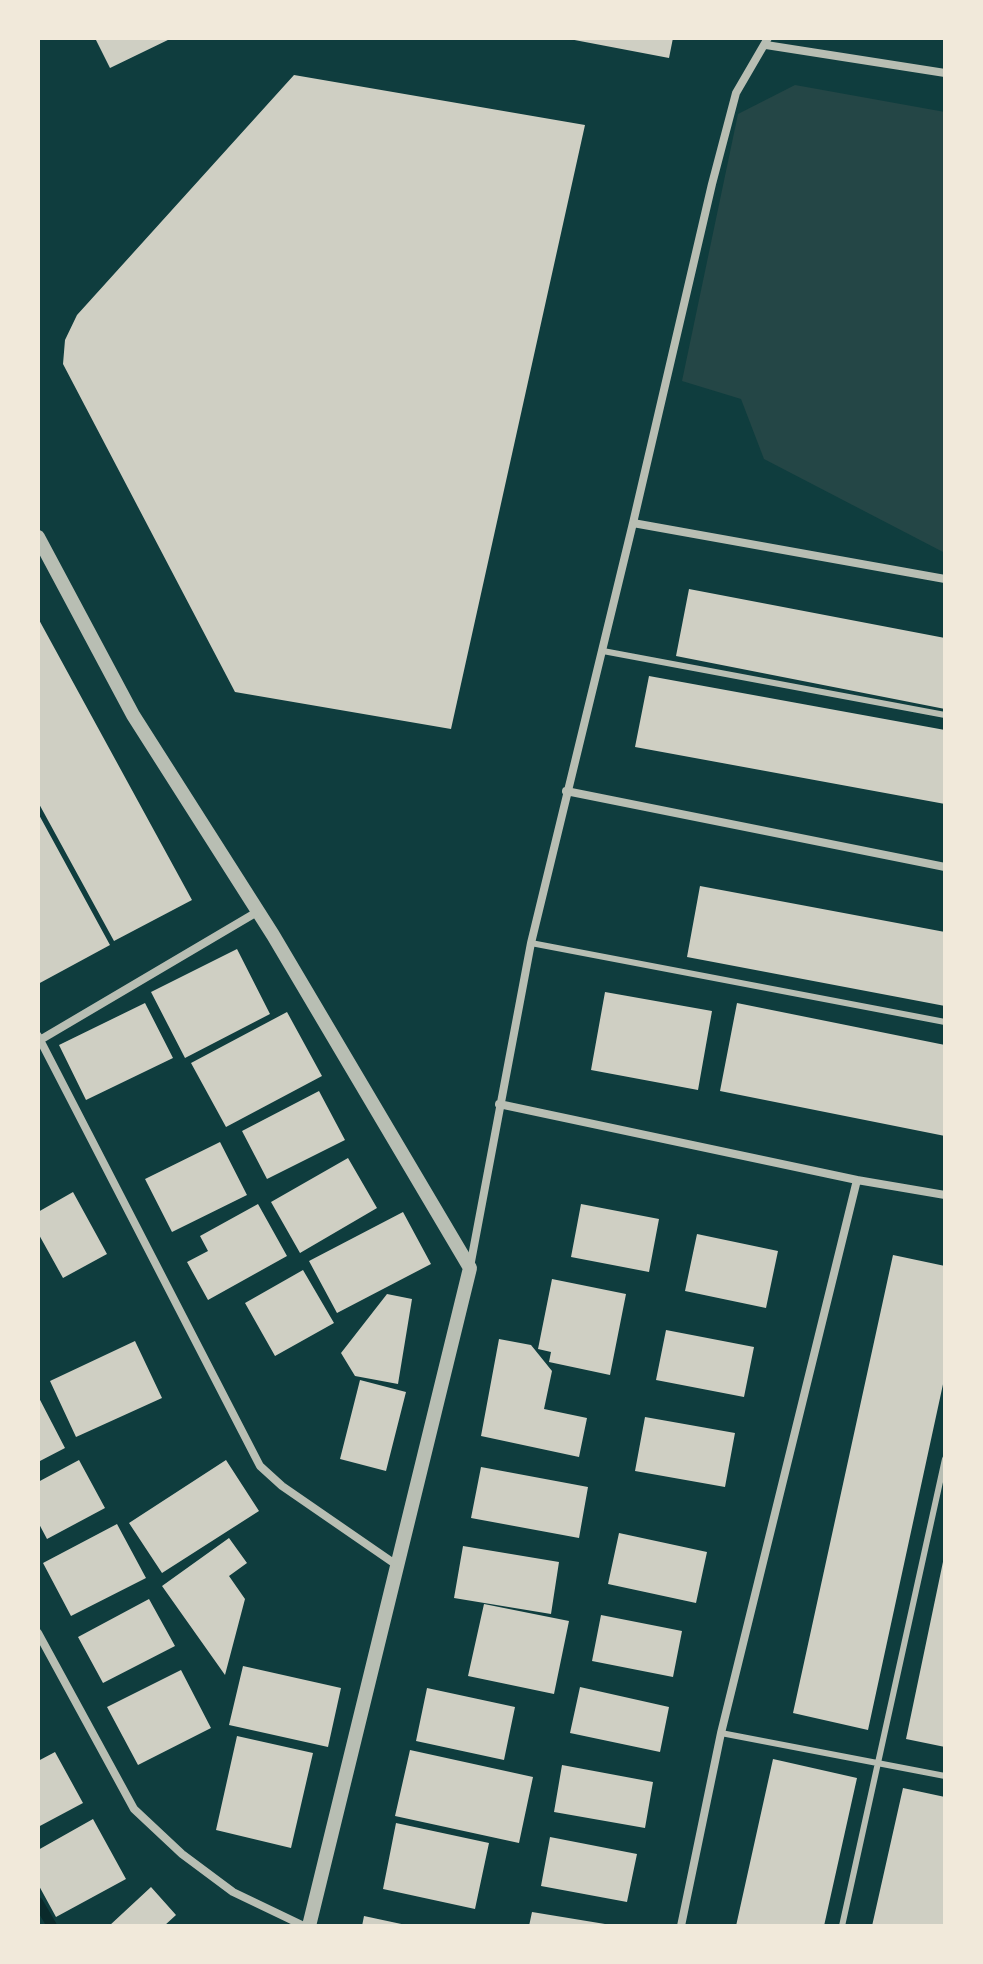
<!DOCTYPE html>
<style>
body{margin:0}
#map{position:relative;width:983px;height:1964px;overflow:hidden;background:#0f3d3e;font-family:Montserrat,sans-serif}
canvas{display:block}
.frame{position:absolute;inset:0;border:40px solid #f1e9da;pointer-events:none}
</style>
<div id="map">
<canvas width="983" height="1964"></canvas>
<div class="frame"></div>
</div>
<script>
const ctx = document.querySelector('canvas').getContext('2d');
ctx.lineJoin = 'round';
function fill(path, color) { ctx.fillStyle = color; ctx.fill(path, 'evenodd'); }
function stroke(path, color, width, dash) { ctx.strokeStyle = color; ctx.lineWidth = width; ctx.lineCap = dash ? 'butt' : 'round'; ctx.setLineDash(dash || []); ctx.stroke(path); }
fill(new Path2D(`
 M 795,85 L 945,112 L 945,553 L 764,459 L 741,399 L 682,381 L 738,114 Z`), '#244646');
stroke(new Path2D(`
 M 38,1902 L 52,1926`), '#0a2a2b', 10);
fill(new Path2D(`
 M 95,38 L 172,38 L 110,68 Z
 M 564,38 L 673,38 L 669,58 Z
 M 294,75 L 585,125 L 451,729 L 235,692 L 63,364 L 65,340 L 77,315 Z
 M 689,589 L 945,638 L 945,709 L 676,656 Z
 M 38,618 L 192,900 L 114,941 L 38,802 Z
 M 649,676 L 945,730 L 945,804 L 635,747 Z
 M 38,813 L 110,945 L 38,984 Z
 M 700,886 L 945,932 L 945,1006 L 687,957 Z
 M 237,949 L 270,1014 L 185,1058 L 151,992 Z
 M 605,992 L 712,1011 L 698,1090 L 591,1070 Z
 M 145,1003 L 173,1058 L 86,1100 L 59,1045 Z
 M 737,1003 L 945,1045 L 945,1136 L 720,1091 Z
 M 287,1012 L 322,1076 L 226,1127 L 191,1063 Z
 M 319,1091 L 345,1140 L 267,1179 L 242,1131 Z
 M 220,1142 L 247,1195 L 172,1232 L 145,1179 Z
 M 348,1158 L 377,1208 L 300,1253 L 271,1202 Z
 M 73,1192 L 107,1254 L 63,1278 L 38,1233 L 38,1212 Z
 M 258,1204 L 287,1256 L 208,1300 L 187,1262 L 208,1251 L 200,1236 Z
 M 581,1204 L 659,1219 L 649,1272 L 571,1257 Z
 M 403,1212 L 431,1264 L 337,1313 L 309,1261 Z
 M 697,1234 L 778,1251 L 766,1308 L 685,1291 Z
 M 893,1255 L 945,1266 L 945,1375 L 868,1730 L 793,1713 Z
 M 303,1270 L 334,1323 L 275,1356 L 245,1303 Z
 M 552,1279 L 626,1294 L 610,1375 L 549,1362 L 551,1352 L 538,1349 Z
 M 387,1294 L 412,1299 L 398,1384 L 355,1376 L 341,1353 Z
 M 666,1330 L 754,1347 L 744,1397 L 656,1380 Z
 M 499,1339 L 531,1345 L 552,1371 L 544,1409 L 587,1418 L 579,1457 L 481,1436 Z
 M 135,1341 L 162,1398 L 76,1437 L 50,1381 Z
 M 360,1380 L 406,1392 L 386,1471 L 340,1459 Z
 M 38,1396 L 65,1448 L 38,1462 Z
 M 645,1417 L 735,1433 L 725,1487 L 635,1471 Z
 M 79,1460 L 105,1508 L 47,1539 L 38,1522 L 38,1482 Z
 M 226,1460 L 259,1511 L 162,1573 L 129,1523 Z
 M 481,1467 L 588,1487 L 579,1538 L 471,1518 Z
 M 117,1524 L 146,1578 L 71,1616 L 43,1563 Z
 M 619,1533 L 707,1552 L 696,1603 L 608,1584 Z
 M 229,1538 L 247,1563 L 229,1576 L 245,1599 L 225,1675 L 162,1586 Z
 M 463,1546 L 559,1562 L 551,1614 L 454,1598 Z
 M 944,1557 L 945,1557 L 945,1747 L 906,1739 Z
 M 149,1599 L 175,1646 L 103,1683 L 78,1637 Z
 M 484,1604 L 569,1621 L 554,1694 L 468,1676 Z
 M 601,1615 L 682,1631 L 673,1677 L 592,1661 Z
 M 243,1666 L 341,1688 L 328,1747 L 229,1725 Z
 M 181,1670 L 211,1728 L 138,1765 L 107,1707 Z
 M 580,1687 L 669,1707 L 660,1752 L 570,1733 Z
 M 427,1688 L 515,1707 L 504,1760 L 416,1741 Z
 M 237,1736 L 313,1753 L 291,1848 L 216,1830 Z
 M 410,1750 L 533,1777 L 519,1843 L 395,1816 Z
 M 55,1752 L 83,1803 L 38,1827 L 38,1761 Z
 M 773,1759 L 857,1778 L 824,1926 L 736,1926 Z
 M 562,1765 L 653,1782 L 645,1828 L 554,1812 Z
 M 903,1788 L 945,1797 L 945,1926 L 872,1926 Z
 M 93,1819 L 126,1879 L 56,1917 L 38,1884 L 38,1850 Z
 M 396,1823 L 489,1843 L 475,1909 L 383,1889 Z
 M 550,1837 L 637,1854 L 627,1902 L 541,1886 Z
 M 151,1887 L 176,1915 L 164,1926 L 109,1926 Z
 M 532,1912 L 605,1924 L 605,1926 L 529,1926 Z
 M 364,1916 L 406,1925 L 406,1926 L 362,1926 Z`), '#cfcfc3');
stroke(new Path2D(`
 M 603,651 L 945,715
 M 531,943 L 945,1022
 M 721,1733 L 945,1776
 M 842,1926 L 945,1459`), '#b8beb3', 6);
stroke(new Path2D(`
 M 766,45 L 945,73
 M 633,523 L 945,579
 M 566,791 L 945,867
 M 38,1036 L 260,1466 L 282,1486 L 398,1566
 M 40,1040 L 257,912
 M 499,1104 L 857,1180 L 945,1195
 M 470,1267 L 531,943 L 633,523 L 712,184 L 736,93 L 768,38
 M 38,1633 L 134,1809 L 182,1854 L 233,1892 L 304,1926
 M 681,1926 L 721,1733 L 857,1180`), '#b8beb3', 8);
stroke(new Path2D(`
 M 38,537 L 133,715 L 273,935 L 470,1268 L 309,1926`), '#b8beb3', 14);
</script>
